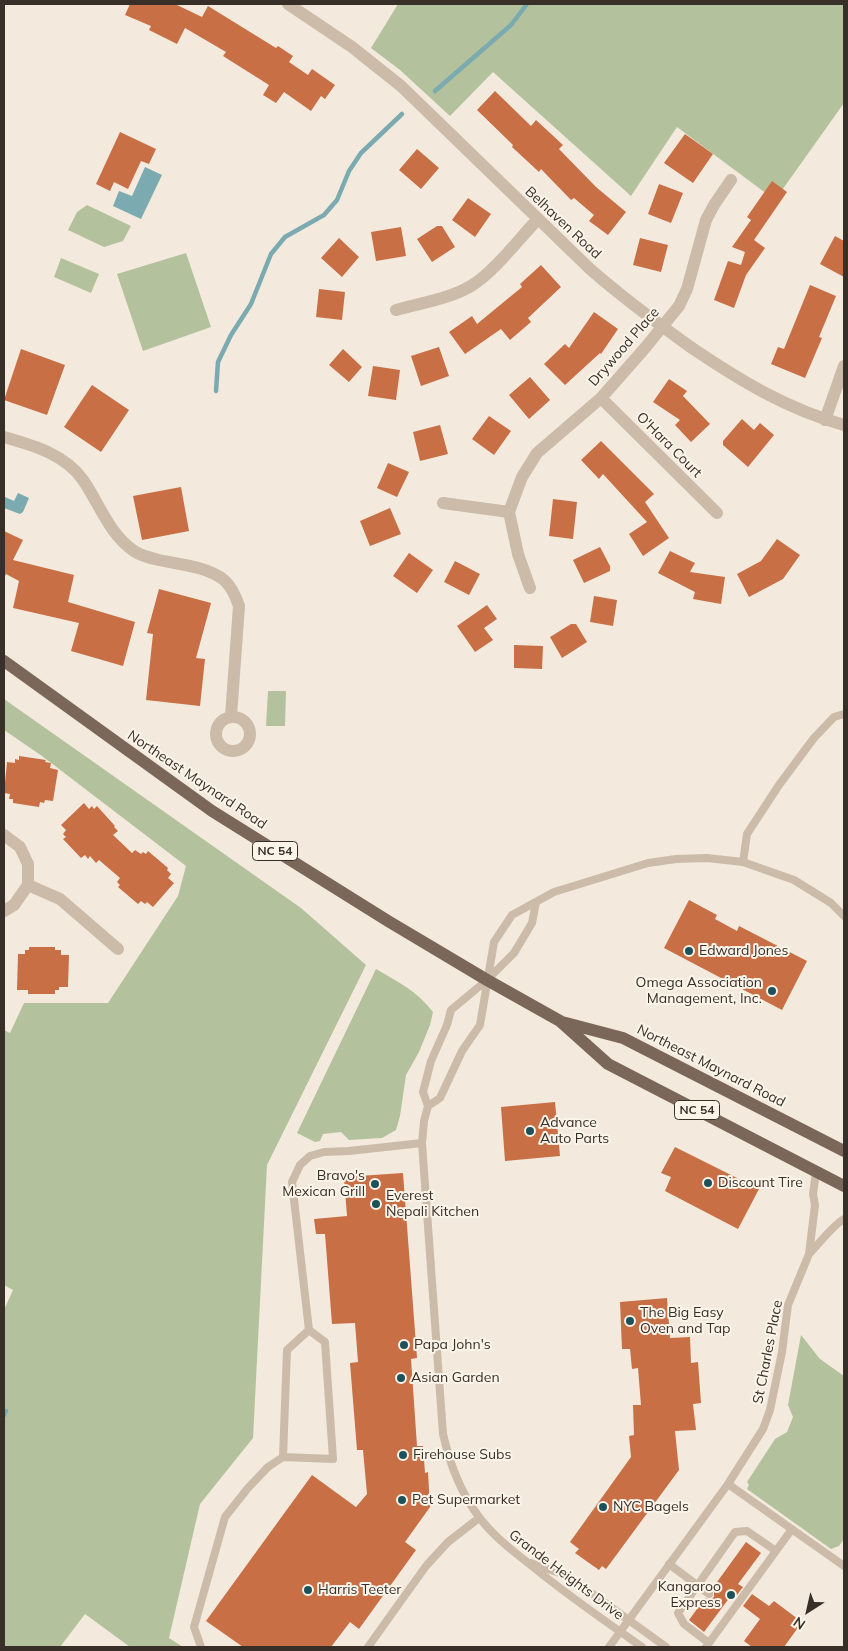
<!DOCTYPE html>
<style>
body{margin:0}
#map{position:relative;width:848px;height:1651px;overflow:hidden;background:#f3eadd;font-family:Mulish,sans-serif}
canvas{display:block}
.frame{position:absolute;inset:0;border:5px solid #382f29;pointer-events:none}
.north{position:absolute;left:783px;top:1586px;width:50px;height:50px;-webkit-text-stroke:4px #faf4e9;paint-order:stroke;rotate:215deg;font-size:14px;font-weight:700;line-height:20px;text-align:center;color:#382f29}
.north::after{content:'';display:block;margin:auto;width:18px;height:22px;background:#382f29;clip-path:polygon(50% 0,100% 100%,50% 72%,0 100%)}
</style>
<div id="map">
<canvas width="848" height="1651"></canvas>
<div class="frame"></div>
<div class="north">N</div>
</div>
<script>
const ctx = document.querySelector('canvas').getContext('2d');
ctx.lineJoin = 'round';
function fill(path, color) { ctx.fillStyle = color; ctx.fill(path, 'evenodd'); }
function stroke(path, color, width, dash) { ctx.strokeStyle = color; ctx.lineWidth = width; ctx.lineCap = dash ? 'butt' : 'round'; ctx.setLineDash(dash || []); ctx.stroke(path); }
function label(font, color, halo, rows, align = 'center') {
  ctx.font = font + ' Mulish,sans-serif'; ctx.lineWidth = 4; ctx.setLineDash([]); ctx.textBaseline = 'middle'; ctx.strokeStyle = halo; ctx.fillStyle = color; for (const [text, x, y, turn = 0] of rows) {
    ctx.save(); ctx.translate(x, y); ctx.rotate((+turn || 0) * Math.PI / 180); ctx.textAlign = isNaN(turn) ? turn : align; if (halo) ctx.strokeText(text, 0, 0); ctx.fillText(text, 0, 0); ctx.restore();
  }
}
fill(new Path2D(`
 M 398,4 L 844,4 L 844,103 L 775,200 L 677,127 L 631,196 L 493,72 L 450,116 L 400,70 L 371,48 Z
 M 87,205 L 131,226 L 123,241 L 104,247 L 68,230 L 77,212 Z
 M 186,253 L 211,327 L 143,351 L 117,274 Z
 M 61,258 L 99,274 L 91,293 L 54,277 Z
 M 268,691 L 286,691 L 285,726 L 266,726 Z
 M 4,699 L 301,908 L 366,965 L 267,1165 L 253,1438 L 200,1504 L 169,1638 L 183,1647 L 130,1647 L 85,1614 L 60,1647 L 4,1647 L 4,1310 L 13,1290 L 4,1285 L 4,1030 L 10,1033 L 24,1003 L 108,1003 L 178,896 L 186,866 L 42,756 L 4,730 Z
 M 376,969 C 398,982 417,991 433,1012 L 430,1025 L 419,1052 L 406,1075 L 400,1116 L 396,1130 L 382,1138 L 349,1140 L 341,1132 L 323,1134 L 320,1141 L 315,1142 L 297,1133 Z
 M 801,1335 L 820,1359 L 844,1376 L 844,1539 L 839,1546 L 831,1549 L 747,1489 L 749,1485 L 747,1482 L 775,1439 L 787,1432 L 793,1417 L 788,1405 Z`), '#b3c29c');
fill(new Path2D(`
 M 145,167 L 162,175 L 141,219 L 113,206 L 119,191 L 132,196 Z
 M 18,493 L 29,498 L 23,512 L 20,514 L 4,508 L 5,497 L 14,501 Z`), '#7baab1');
stroke(new Path2D(`
 M 435,91 L 511,25 L 527,4
 M 216,391 L 218,362 L 231,335 L 251,304 L 271,254 L 285,237 L 324,215 L 337,200 L 349,171 L 361,153 L 402,114
 M 4,1415 L 6,1411`), '#7baab1', 4.5);
fill(new Path2D(`
 M 130,4 L 175,4 L 202,17 L 208,6 L 276,48 L 278,46 L 293,56 L 289,62 L 308,75 L 312,69 L 335,85 L 325,99 L 321,96 L 311,111 L 284,92 L 276,103 L 263,95 L 269,85 L 223,56 L 226,52 L 185,28 L 177,44 L 149,30 L 151,26 L 125,15 Z
 M 495,91 L 531,126 L 536,120 L 563,145 L 559,149 L 596,187 L 626,212 L 608,235 L 589,221 L 594,215 L 574,198 L 571,200 L 541,169 L 539,172 L 512,147 L 513,145 L 477,110 Z
 M 120,132 L 156,149 L 149,164 L 141,161 L 128,189 L 114,182 L 110,191 L 96,184 Z
 M 685,134 L 713,154 L 693,183 L 664,163 Z
 M 417,149 L 439,168 L 421,189 L 399,170 Z
 M 772,181 L 787,192 L 754,240 L 765,248 L 746,275 L 734,308 L 714,300 L 728,261 L 741,265 L 745,252 L 732,247 L 751,220 L 747,217 Z
 M 659,184 L 683,193 L 671,223 L 648,214 Z
 M 468,198 L 491,214 L 475,237 L 452,220 Z
 M 437,226 L 442,226 L 455,247 L 432,262 L 417,239 Z
 M 401,227 L 406,256 L 376,261 L 371,232 Z
 M 835,236 L 844,241 L 844,277 L 820,264 Z
 M 339,238 L 359,257 L 342,277 L 321,258 Z
 M 640,238 L 668,245 L 661,272 L 633,265 Z
 M 541,265 L 561,287 L 528,318 L 531,322 L 510,340 L 501,329 L 465,354 L 449,332 L 472,316 L 477,324 L 522,287 L 520,284 Z
 M 810,285 L 836,296 L 819,337 L 822,338 L 805,378 L 771,364 L 778,347 L 784,349 Z
 M 319,289 L 345,292 L 342,320 L 316,317 Z
 M 594,312 L 618,329 L 601,354 L 600,353 L 565,385 L 544,364 L 565,344 L 569,348 Z
 M 439,347 L 449,376 L 421,386 L 411,356 Z
 M 21,349 L 65,365 L 47,415 L 4,400 Z
 M 343,349 L 362,367 L 349,382 L 329,365 Z
 M 373,366 L 400,370 L 396,400 L 368,396 Z
 M 530,377 L 550,400 L 529,419 L 509,395 Z
 M 669,379 L 687,391 L 683,396 L 710,424 L 691,442 L 675,425 L 680,420 L 653,402 Z
 M 92,385 L 129,410 L 101,452 L 64,427 Z
 M 489,416 L 511,431 L 494,455 L 472,439 Z
 M 742,419 L 754,430 L 760,423 L 774,435 L 748,467 L 723,445 L 723,441 Z
 M 440,425 L 448,454 L 420,461 L 413,432 Z
 M 601,441 L 654,494 L 645,502 L 669,538 L 643,556 L 629,534 L 647,522 L 603,474 L 599,479 L 581,460 Z
 M 388,463 L 409,472 L 397,497 L 377,488 Z
 M 181,487 L 189,531 L 142,540 L 133,496 Z
 M 553,499 L 577,502 L 573,539 L 549,536 Z
 M 390,508 L 401,534 L 370,546 L 360,521 Z
 M 4,531 L 23,540 L 13,560 L 74,575 L 68,602 L 135,622 L 123,666 L 71,651 L 79,623 L 13,608 L 19,581 L 6,574 L 4,578 Z
 M 777,539 L 800,555 L 783,579 L 749,597 L 737,574 L 761,561 Z
 M 600,547 L 610,566 L 610,571 L 584,583 L 573,560 Z
 M 670,551 L 695,563 L 690,572 L 725,577 L 721,604 L 693,599 L 695,592 L 658,573 Z
 M 409,553 L 433,570 L 417,593 L 393,576 Z
 M 455,561 L 480,574 L 469,595 L 444,582 Z
 M 159,589 L 211,603 L 196,658 L 205,659 L 200,706 L 146,700 L 153,634 L 147,633 Z
 M 594,596 L 617,600 L 613,626 L 590,622 Z
 M 487,605 L 497,619 L 484,628 L 493,640 L 475,652 L 457,626 Z
 M 571,624 L 576,624 L 587,642 L 562,658 L 550,637 Z
 M 514,645 L 543,646 L 542,669 L 514,668 Z
 M 19,756 L 46,760 L 45,762 L 51,763 L 50,768 L 58,770 L 53,801 L 45,800 L 44,803 L 40,802 L 39,807 L 13,803 L 13,799 L 9,799 L 10,794 L 4,793 L 7,762 L 15,763 L 15,759 L 19,760 Z
 M 84,803 L 89,809 L 92,806 L 94,809 L 97,806 L 115,826 L 114,827 L 118,831 L 113,835 L 132,853 L 135,850 L 141,854 L 143,852 L 146,854 L 148,851 L 168,868 L 167,870 L 171,874 L 168,878 L 174,883 L 153,907 L 147,902 L 145,904 L 141,901 L 138,904 L 118,887 L 120,885 L 117,882 L 120,878 L 99,860 L 96,863 L 90,856 L 88,859 L 85,855 L 81,858 L 63,839 L 66,837 L 63,834 L 66,830 L 61,825 Z
 M 689,900 L 717,915 L 715,919 L 737,931 L 739,926 L 807,961 L 782,1010 L 664,948 Z
 M 29,947 L 55,947 L 55,950 L 61,950 L 61,955 L 69,955 L 68,987 L 59,987 L 59,990 L 55,990 L 55,994 L 28,994 L 28,990 L 17,990 L 18,954 L 25,954 L 25,950 L 29,950 Z
 M 555,1102 L 560,1156 L 505,1161 L 501,1107 Z
 M 675,1147 L 759,1189 L 738,1229 L 665,1191 L 671,1177 L 661,1173 Z
 M 403,1173 L 417,1358 L 411,1359 L 417,1446 L 423,1446 L 425,1473 L 428,1472 L 430,1507 L 405,1542 L 416,1550 L 359,1629 L 350,1622 L 331,1647 L 243,1647 L 206,1621 L 312,1475 L 356,1507 L 367,1494 L 363,1450 L 357,1450 L 350,1363 L 358,1362 L 355,1323 L 332,1324 L 325,1234 L 316,1234 L 314,1219 L 347,1216 L 344,1177 Z
 M 667,1298 L 670,1338 L 690,1337 L 691,1363 L 698,1362 L 701,1403 L 693,1404 L 696,1430 L 675,1431 L 679,1470 L 606,1569 L 602,1566 L 599,1570 L 575,1553 L 579,1549 L 570,1542 L 631,1457 L 629,1436 L 634,1435 L 633,1405 L 641,1405 L 638,1368 L 632,1369 L 630,1349 L 622,1349 L 620,1302 Z
 M 746,1542 L 761,1553 L 738,1584 L 743,1587 L 734,1599 L 730,1597 L 704,1632 L 689,1620 L 705,1598 L 709,1600 L 714,1597 L 714,1592 L 712,1589 Z
 M 752,1594 L 769,1606 L 774,1601 L 802,1622 L 784,1647 L 752,1647 L 744,1641 L 760,1619 L 743,1606 Z`), '#c86f45');
stroke(new Path2D(`
 M 743,862 L 747,834 L 779,785 L 814,738 L 834,717 L 844,714
 M 536,902 L 532,923 L 514,953 L 487,980 L 451,1010 L 447,1025 L 431,1061 L 423,1092 L 428,1106 L 424,1121 L 422,1143 L 443,1434 C 450,1465 460,1492 479,1517 C 494,1537 513,1551 532,1566 C 567,1595 605,1621 642,1647
 M 428,1106 L 440,1098 L 462,1051 L 480,1025 L 494,942 L 512,915 L 554,892 L 648,863 L 676,859 L 707,858 L 743,862 L 794,880 L 831,903 L 844,916
 M 809,1254 C 818,1245 834,1224 844,1219
 M 309,1330 L 287,1350 L 283,1457 L 333,1459 L 325,1342 L 309,1330 L 292,1182 L 300,1165 L 310,1156 L 324,1152 L 349,1151 L 422,1143
 M 728,1484 L 844,1566
 M 531,1563 L 568,1576 L 666,1647
 M 669,1564 L 709,1594
 M 709,1643 L 684,1624 L 678,1613 L 735,1532 L 747,1531 L 776,1551
 M 201,1647 L 194,1627 L 225,1517 L 248,1488 L 268,1467 L 283,1457
 M 368,1647 L 426,1566 L 448,1542 L 479,1518
 M 609,1647 L 728,1484 L 763,1429 L 770,1410 L 782,1352 L 788,1305 L 809,1254 L 815,1205 L 813,1194 L 816,1172
 M 706,1647 L 792,1529`), '#cbbba8', 8);
stroke(new Path2D(`
 M 288,4 L 352,47 L 401,86 L 590,269 C 622,297 657,323 692,348 C 741,381 787,409 844,425
 M 396,310 C 421,303 449,299 471,286 C 494,272 518,240 537,220
 M 601,398 L 717,513
 M 825,420 L 844,366
 M 4,437 C 32,445 65,454 83,480 C 99,503 109,534 134,551 C 141,556 150,558 159,560 C 178,564 209,567 224,580 C 232,587 236,597 239,606 L 231,716
 M 443,503 L 509,512
 M 530,588 L 518,554 L 509,512 L 522,477 L 537,453 L 601,398 L 645,348 L 679,306 L 687,289 L 706,220 L 714,205 L 731,180
 M216 734a17 17 0 1 1 34 0a17 17 0 1 1-34 0Z
 M 4,835 L 20,847 L 28,864 L 28,885 L 14,905 L 4,911
 M 28,885 L 60,899 L 118,949`), '#cbbba8', 12);
stroke(new Path2D(`
 M 4,661 L 212,811 L 388,921 L 487,980 L 560,1021 L 608,1064 L 844,1186
 M 562,1022 L 623,1038 L 844,1151`), '#7a6759', 12);
for (const [x, y, r, color] of [
 [689,951,5,"#1d525b"],
 [772,991,5,"#1d525b"],
 [530,1131,5,"#1d525b"],
 [708,1183,5,"#1d525b"],
 [375,1184,5,"#1d525b"],
 [376,1204,5,"#1d525b"],
 [630,1321,5,"#1d525b"],
 [404,1345,5,"#1d525b"],
 [401,1378,5,"#1d525b"],
 [403,1455,5,"#1d525b"],
 [402,1500,5,"#1d525b"],
 [603,1507,5,"#1d525b"],
 [308,1590,5,"#1d525b"],
 [731,1595,5,"#1d525b"]
]) { const dot = new Path2D(); dot.arc(x, y, r, 0, 2 * Math.PI); ctx.fillStyle = color; ctx.fill(dot); stroke(dot, '#faf4e9', 2); }
for (const [x, y, w] of [
 [275,851,45],
 [697,1110,45]
]) { const box = new Path2D(); box.roundRect(x - w / 2, y - 9.5, w, 19, 4); ctx.fillStyle = '#faf4e9'; ctx.fill(box); stroke(box, '#382f29', 1); }
label('bold 12px', '#382f29', null, [
 ["NC 54",275,851],
 ["NC 54",697,1110]
]);
label('14px', '#382f29', '#faf4e9', [
 ["Belhaven Road",563,223,43],
 ["Drywood Place",624,347,-49],
 ["O'Hara Court",669,445,45],
 ["Northeast Maynard Road",197,780,34],
 ["Northeast Maynard Road",711,1066,27],
 ["St Charles Place",768,1352,-79],
 ["Grande Heights Drive",566,1575,37]
]);
label('14px', '#382f29', '#faf4e9', [
 ["Edward Jones",699,951],
 ["Omega Association",762,983,"right"],
 ["Management, Inc.",762,999,"right"],
 ["Advance",540,1123],
 ["Auto Parts",540,1139],
 ["Bravo's",365,1176,"right"],
 ["Mexican Grill",365,1192,"right"],
 ["Discount Tire",718,1183],
 ["Everest",386,1196],
 ["Nepali Kitchen",386,1212],
 ["The Big Easy",640,1313],
 ["Oven and Tap",640,1329],
 ["Papa John's",414,1345],
 ["Asian Garden",411,1378],
 ["Firehouse Subs",413,1455],
 ["Pet Supermarket",412,1500],
 ["NYC Bagels",613,1507],
 ["Kangaroo",721,1587,"right"],
 ["Express",721,1603,"right"],
 ["Harris Teeter",318,1590]
], 'left');
</script>
